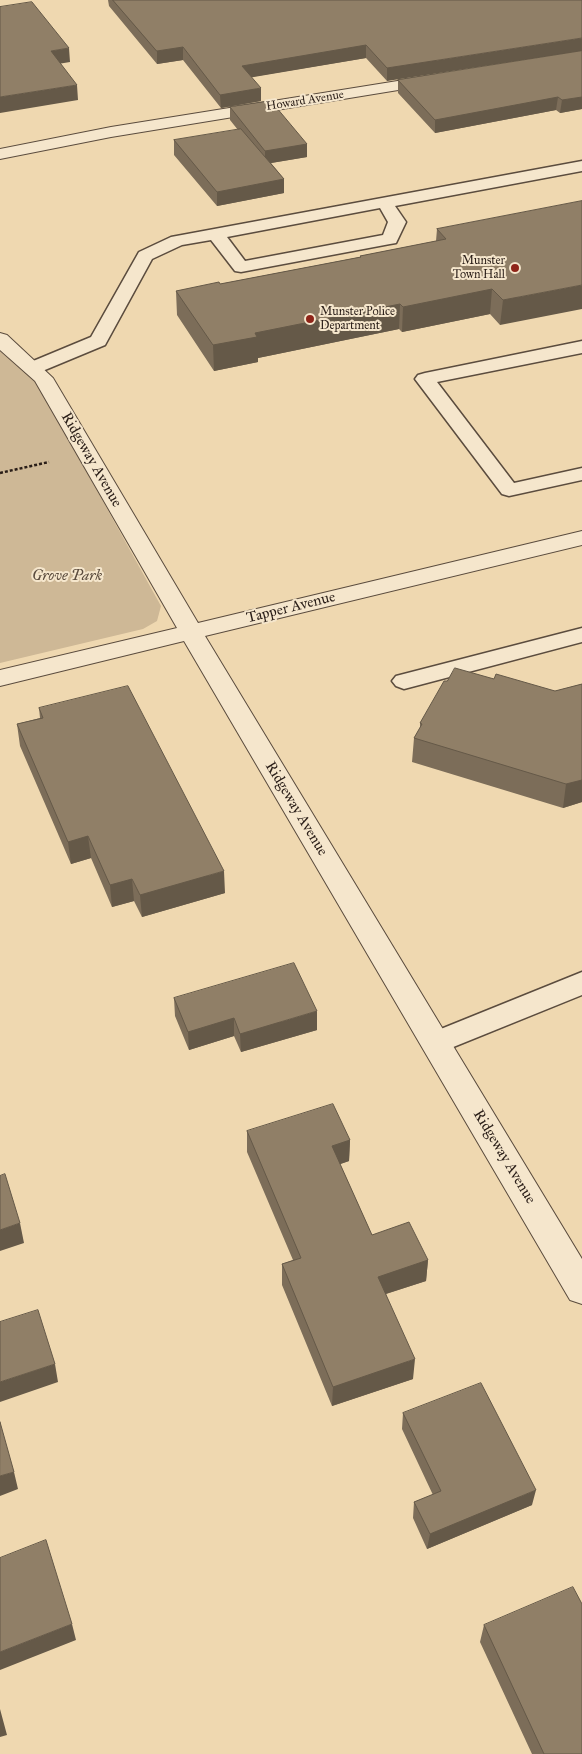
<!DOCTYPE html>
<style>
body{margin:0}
canvas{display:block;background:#efd8b0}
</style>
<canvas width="582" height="1754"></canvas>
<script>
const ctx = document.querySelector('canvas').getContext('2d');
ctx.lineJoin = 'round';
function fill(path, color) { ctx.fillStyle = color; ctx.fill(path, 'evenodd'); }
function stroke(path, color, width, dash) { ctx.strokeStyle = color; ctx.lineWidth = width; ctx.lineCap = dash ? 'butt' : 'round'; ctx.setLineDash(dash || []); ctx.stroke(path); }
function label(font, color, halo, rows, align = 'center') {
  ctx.font = font + ' "IM FELL Great Primer",serif'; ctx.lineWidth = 4; ctx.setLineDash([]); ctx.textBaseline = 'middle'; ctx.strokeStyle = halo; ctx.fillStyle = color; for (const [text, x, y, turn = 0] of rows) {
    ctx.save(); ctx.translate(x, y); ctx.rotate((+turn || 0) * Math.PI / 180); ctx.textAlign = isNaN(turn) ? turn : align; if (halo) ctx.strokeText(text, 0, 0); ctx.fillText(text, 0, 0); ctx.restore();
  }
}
fill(new Path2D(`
 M 0,344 L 33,375 L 161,606 L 157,621 L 143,629 L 0,663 Z`), '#ceb896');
const lane = new Path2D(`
 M 582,161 L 582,171 L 395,206 L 406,222 L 396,243 L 390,244 L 241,272 L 235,271 L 211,240 L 182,245 L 152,259 L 105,345 L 40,372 L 33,374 L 26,372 L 23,368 L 26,364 L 91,337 L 139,252 L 171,237 ZM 380,208 L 388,222 L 383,235 L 245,261 L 227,237 Z
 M 582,341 L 582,353 L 437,382 L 514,483 L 582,468 L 582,480 L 509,496 L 502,494 L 415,379 L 418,375 L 425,373 Z
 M 582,628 L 582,642 L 404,689 L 396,686 L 392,681 L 396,676 Z
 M 582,972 L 582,995 L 436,1054 L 426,1051 L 422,1043 L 426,1035 Z`);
const street = new Path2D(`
 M 435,75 L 441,77 L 443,80 L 441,83 L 111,137 L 0,159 L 0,149 L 111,127 Z
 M 0,333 L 7,335 L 53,378 L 198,623 L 582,531 L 582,545 L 205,636 L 582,1259 L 582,1304 L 570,1300 L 184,641 L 0,686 L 0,670 L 177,628 L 35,381 L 0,350 Z`);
stroke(lane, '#5b4c3e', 3);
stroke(street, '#5b4c3e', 2);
stroke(new Path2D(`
 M 0,473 L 49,462`), '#2a1e18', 2.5, [3, 2]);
fill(lane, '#f5e6cc');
fill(street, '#f5e6cc');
fill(new Path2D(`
 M 108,0 L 582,0 L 387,81 L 366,58 L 251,77 L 261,101 L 221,108 L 183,60 L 157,64 L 109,6 Z
 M 582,51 L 582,109 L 560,113 L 556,110 L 435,133 L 398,93 L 398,80 Z
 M 230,107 L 307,144 L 307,157 L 271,163 L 284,179 L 284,193 L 217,206 L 174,155 L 174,140 L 238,130 L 230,120 Z
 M 582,201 L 500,325 L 490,314 L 402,332 L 399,329 L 258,358 L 258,362 L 214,371 L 177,315 L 176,291 L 220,284 L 360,257 L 360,256 L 436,241 L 437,229 Z
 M 494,679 L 555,691 L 582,684 L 582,802 L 563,808 L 412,762 L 414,738 L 420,728 L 420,723 L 447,681 Z
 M 39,708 L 225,893 L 142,917 L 134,901 L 112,907 L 91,858 L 71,864 L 20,746 L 17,724 L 40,718 Z
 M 174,998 L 317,1030 L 241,1052 L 234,1036 L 189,1050 L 175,1016 Z
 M 247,1131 L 350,1140 L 349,1161 L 340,1164 L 372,1235 L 428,1260 L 426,1281 L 386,1294 L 413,1379 L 332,1406 L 282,1285 L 282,1264 L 293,1260 L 247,1152 Z
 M 403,1413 L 532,1505 L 427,1549 L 413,1518 L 414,1502 L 433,1495 L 402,1429 Z
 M 484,1625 L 582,1754 L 532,1754 L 480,1642 Z`), '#7c6d59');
fill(new Path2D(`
 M 582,38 L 582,51 L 387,81 L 387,68 Z
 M 366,45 L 366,58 L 242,79 L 242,66 Z
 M 183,47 L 183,60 L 157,64 L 157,51 Z
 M 69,48 L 70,62 L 52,65 L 51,51 Z
 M 77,85 L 78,100 L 0,113 L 0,97 Z
 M 261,88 L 261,101 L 221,108 L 220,95 Z
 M 558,97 L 556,110 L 435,133 L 435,120 Z
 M 582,97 L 582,109 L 560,113 L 562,100 Z
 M 307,144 L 307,157 L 265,164 L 265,151 Z
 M 284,179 L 284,193 L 217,206 L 217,192 Z
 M 582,285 L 582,309 L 500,325 L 503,300 Z
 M 492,289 L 490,314 L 402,332 L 403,307 Z
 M 400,304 L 399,329 L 258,358 L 258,362 L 214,371 L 213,345 L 255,333 Z
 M 582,780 L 582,802 L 563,808 L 566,784 Z
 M 88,836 L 91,858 L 71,864 L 68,842 Z
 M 224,871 L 225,893 L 142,917 L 140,895 Z
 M 132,879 L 134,901 L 112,907 L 110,885 Z
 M 317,1011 L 317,1030 L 241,1052 L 240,1034 Z
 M 234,1018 L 234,1036 L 189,1050 L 188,1032 Z
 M 350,1140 L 349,1161 L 332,1167 L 332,1146 Z
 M 20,1223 L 24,1243 L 0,1251 L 0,1230 Z
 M 428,1260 L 426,1281 L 376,1297 L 378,1277 Z
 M 415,1359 L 413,1379 L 332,1406 L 333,1387 Z
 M 55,1364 L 58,1382 L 0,1402 L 0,1382 Z
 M 14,1472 L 18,1489 L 0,1496 L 0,1476 Z
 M 536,1490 L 532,1505 L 427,1549 L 430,1534 Z
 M 72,1624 L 76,1640 L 0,1670 L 0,1652 Z
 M 0,1709 L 7,1735 L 0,1737 Z`), '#655948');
const building = new Path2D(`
 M 113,0 L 582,0 L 582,38 L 387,68 L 366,45 L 242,66 L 261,88 L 220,95 L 183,47 L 157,51 Z
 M 32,2 L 69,48 L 51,51 L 77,85 L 0,97 L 0,7 Z
 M 582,51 L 582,97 L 562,100 L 558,97 L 435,120 L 398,80 Z
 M 271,101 L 307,144 L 265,151 L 230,107 Z
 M 241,129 L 284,179 L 217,192 L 174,140 Z
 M 582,201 L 582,285 L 503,300 L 492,289 L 403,307 L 400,304 L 255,333 L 257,337 L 213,345 L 176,291 L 219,282 L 220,284 L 361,257 L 360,256 L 446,239 L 437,229 Z
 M 455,668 L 494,679 L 496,674 L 555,691 L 582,684 L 582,780 L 566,784 L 414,738 L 422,724 L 420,723 L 444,681 L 447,681 Z
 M 128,686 L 224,871 L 140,895 L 132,879 L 110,885 L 88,836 L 68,842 L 17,724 L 43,718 L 39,708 Z
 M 294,963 L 317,1011 L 240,1034 L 234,1018 L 188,1032 L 174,998 Z
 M 333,1104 L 350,1140 L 332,1146 L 372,1235 L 409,1222 L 428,1260 L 378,1277 L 415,1359 L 333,1387 L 282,1264 L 301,1258 L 247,1131 Z
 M 5,1174 L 20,1223 L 0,1230 L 0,1176 Z
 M 38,1310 L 55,1364 L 0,1382 L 0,1322 Z
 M 481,1383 L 536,1490 L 430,1534 L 414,1502 L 441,1491 L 403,1413 Z
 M 0,1422 L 14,1472 L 0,1476 Z
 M 46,1540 L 72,1624 L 0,1652 L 0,1558 Z
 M 573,1587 L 582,1604 L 582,1754 L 544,1754 L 484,1625 Z`);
fill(building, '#907f67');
stroke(building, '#655948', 1);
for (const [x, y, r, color] of [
 [515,268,5,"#8f2418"],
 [310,319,5,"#8f2418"]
]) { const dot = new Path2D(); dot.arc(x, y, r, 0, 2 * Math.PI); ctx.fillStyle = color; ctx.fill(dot); stroke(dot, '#f5e6cc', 2); }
label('12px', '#2a1e18', '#f5e6cc', [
 ["Howard Avenue",305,101,-9]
]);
label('12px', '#2a1e18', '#f5e6cc', [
 ["Munster",505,261],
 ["Town Hall",505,275],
 ["Munster Police",320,312,"left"],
 ["Department",320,326,"left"]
], 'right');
label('15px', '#2a1e18', '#f5e6cc', [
 ["Ridgeway Avenue",91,460,60],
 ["Tapper Avenue",291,608,-14],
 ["Ridgeway Avenue",296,809,59],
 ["Ridgeway Avenue",504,1157,59]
]);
label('italic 15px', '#5b4c3e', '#f5e6cc', [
 ["Grove Park",67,576]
]);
</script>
